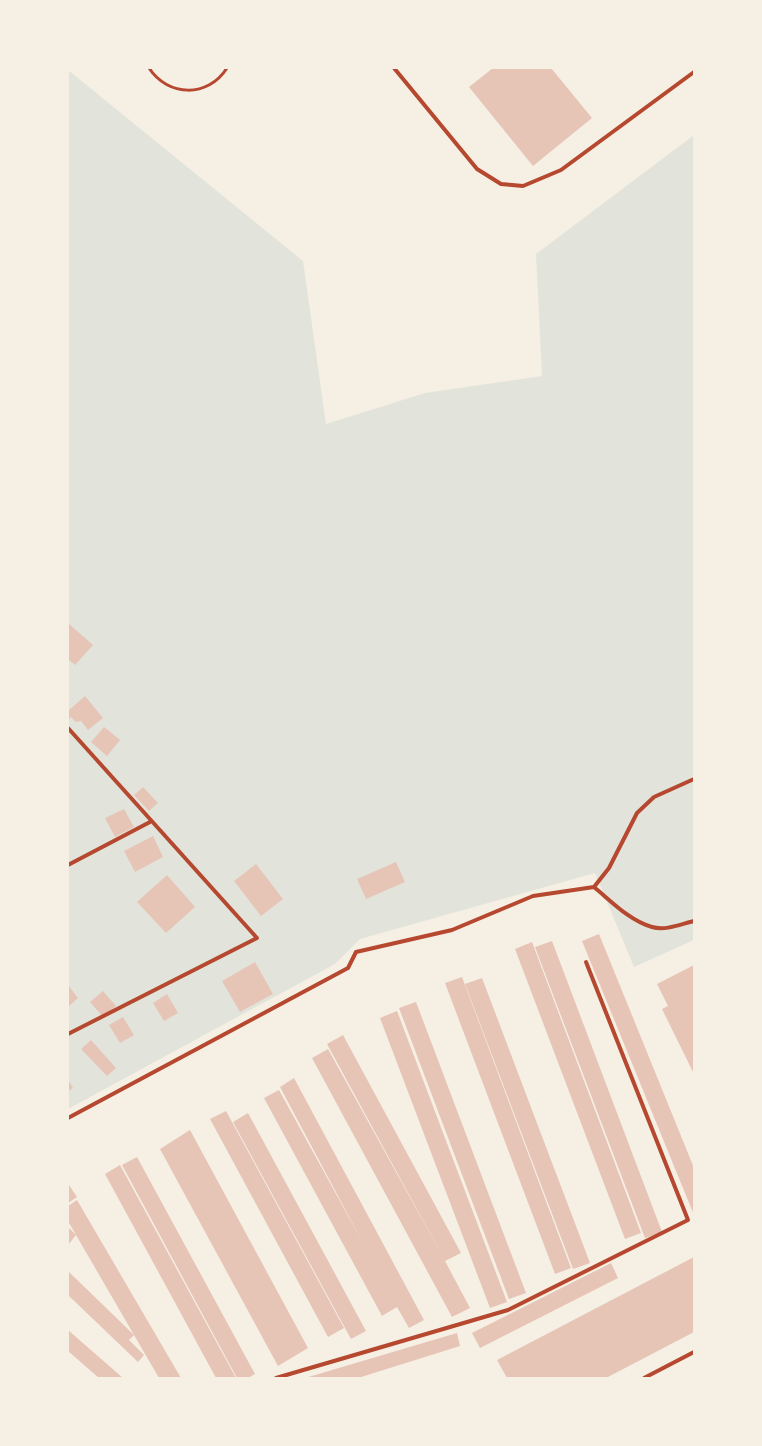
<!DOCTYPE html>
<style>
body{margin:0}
#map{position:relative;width:762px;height:1446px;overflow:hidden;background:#f6efe4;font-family:Overpass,sans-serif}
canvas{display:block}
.frame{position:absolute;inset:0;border:69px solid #f6efe4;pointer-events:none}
</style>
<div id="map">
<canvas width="762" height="1446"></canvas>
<div class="frame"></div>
</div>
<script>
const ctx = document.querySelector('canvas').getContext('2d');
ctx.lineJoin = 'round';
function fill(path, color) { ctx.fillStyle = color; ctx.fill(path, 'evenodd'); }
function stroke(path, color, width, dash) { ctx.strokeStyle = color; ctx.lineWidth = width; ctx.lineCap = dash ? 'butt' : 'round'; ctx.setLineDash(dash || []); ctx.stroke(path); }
fill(new Path2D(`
 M 68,70 L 303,261 L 326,424 L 425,393 L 542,376 L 536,254 L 694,135 L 694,940 L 634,967 L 595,873 L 360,939 L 335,964 L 68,1109 Z`), '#e2e4dc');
fill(new Path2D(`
 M 493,68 L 551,68 L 592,118 L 533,166 L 469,87 Z
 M 68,623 L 93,645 L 75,665 L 68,659 Z
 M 85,696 L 103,718 L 88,730 L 81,721 L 76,722 L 71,717 L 68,720 L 68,711 Z
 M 104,727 L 120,740 L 107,756 L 91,742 Z
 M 143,787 L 158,803 L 149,811 L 134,795 Z
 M 124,809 L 134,827 L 115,837 L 105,818 Z
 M 153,836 L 163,857 L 135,872 L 124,851 Z
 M 396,862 L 405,882 L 366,899 L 357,879 Z
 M 256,864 L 283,899 L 261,916 L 234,881 Z
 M 167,875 L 195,907 L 166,933 L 137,902 Z
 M 599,934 L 694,1168 L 694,1215 L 582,941 Z
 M 552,941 L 662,1232 L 645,1238 L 535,947 Z
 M 532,942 L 641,1233 L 625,1239 L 515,949 Z
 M 255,962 L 273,994 L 240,1012 L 222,981 Z
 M 694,965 L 694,1074 L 662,1009 L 668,1006 L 657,984 Z
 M 462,977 L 571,1268 L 555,1274 L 445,983 Z
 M 482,978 L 590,1263 L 573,1269 L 465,984 Z
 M 68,985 L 78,998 L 68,1007 Z
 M 103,991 L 116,1006 L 103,1017 L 90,1002 Z
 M 167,994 L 178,1013 L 164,1021 L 153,1003 Z
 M 416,1002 L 526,1293 L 509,1299 L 399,1008 Z
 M 397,1011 L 507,1302 L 490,1308 L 380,1018 Z
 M 123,1017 L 134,1035 L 120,1043 L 109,1025 Z
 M 343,1035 L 461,1253 L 445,1261 L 470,1308 L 452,1317 L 312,1058 L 328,1049 L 443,1257 L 327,1044 Z
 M 91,1040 L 116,1068 L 107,1076 L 81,1049 Z
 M 294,1078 L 424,1320 L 409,1328 L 397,1307 L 382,1316 L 264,1098 L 279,1090 L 363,1243 L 280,1087 Z
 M 68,1080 L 73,1088 L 68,1091 Z
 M 226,1111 L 344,1328 L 328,1337 L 210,1119 Z
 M 248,1113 L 366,1331 L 351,1339 L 233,1122 Z
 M 190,1130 L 308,1348 L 278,1366 L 160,1149 Z
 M 137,1157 L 255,1374 L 248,1378 L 237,1378 L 122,1165 Z
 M 120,1165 L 236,1378 L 216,1378 L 105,1174 Z
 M 69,1185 L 77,1197 L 68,1203 L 68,1186 Z
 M 77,1200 L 181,1378 L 159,1378 L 76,1235 L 68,1245 L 68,1227 L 76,1235 L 68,1221 L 68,1206 Z
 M 694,1257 L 694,1332 L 606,1378 L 507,1378 L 497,1360 Z
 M 611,1263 L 618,1278 L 480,1348 L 472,1333 Z
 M 68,1271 L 134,1335 L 129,1340 L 144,1355 L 138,1362 L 68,1295 Z
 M 68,1330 L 123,1378 L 99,1378 L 68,1351 Z
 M 457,1333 L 460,1346 L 358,1378 L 305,1378 Z`), '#e6c5b7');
stroke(new Path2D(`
 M 149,68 C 168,97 208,98 227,68`), '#b5482f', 3);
stroke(new Path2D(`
 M 394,68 L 477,169 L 501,184 L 523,186 L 561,170 L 694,72
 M 68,728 L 257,938 L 68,1034
 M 68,865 L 150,822
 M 594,887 C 611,901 630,921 652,927 C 666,931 681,924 694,921
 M 68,1118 L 348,968 L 356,952 L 452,930 L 533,896 L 594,887 L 609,868 L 637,813 L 654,797 L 694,779
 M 276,1378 L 508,1310 L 688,1220 L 586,962
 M 644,1378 L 694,1352`), '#b5482f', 4);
</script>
